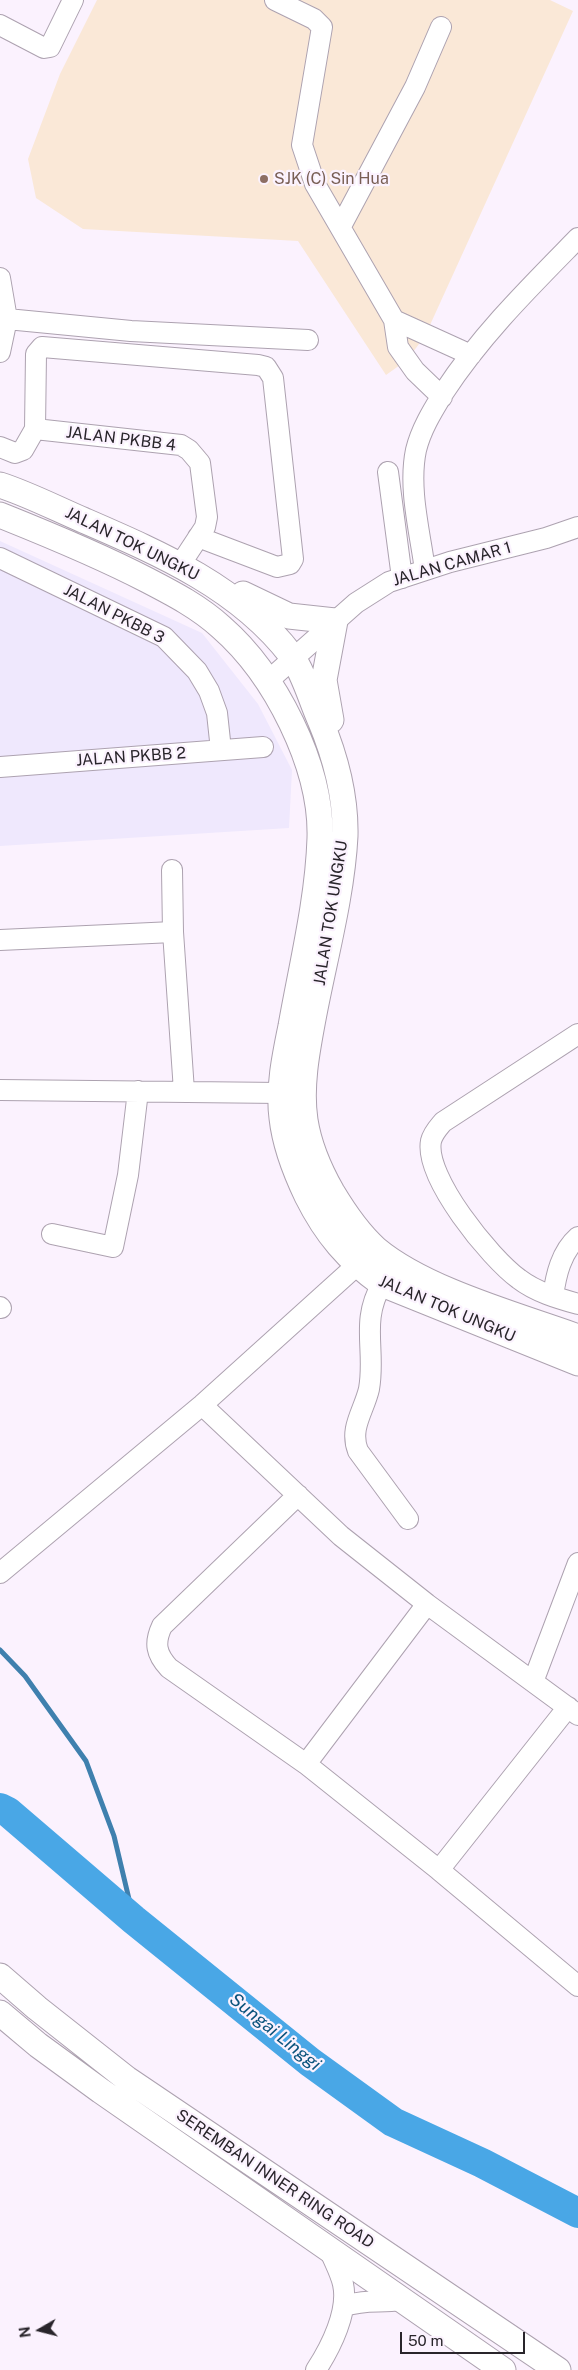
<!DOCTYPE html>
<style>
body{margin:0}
#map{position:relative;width:578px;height:2370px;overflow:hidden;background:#fbf2fe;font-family:"Public Sans",sans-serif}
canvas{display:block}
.north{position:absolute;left:15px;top:2305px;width:50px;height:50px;-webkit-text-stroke:4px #fbf2fe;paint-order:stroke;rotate:262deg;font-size:14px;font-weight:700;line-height:20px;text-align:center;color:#29252b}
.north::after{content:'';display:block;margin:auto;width:18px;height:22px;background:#29252b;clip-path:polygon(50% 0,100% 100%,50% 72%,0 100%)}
.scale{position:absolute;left:400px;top:2332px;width:125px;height:22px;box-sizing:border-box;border:2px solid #29252b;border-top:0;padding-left:6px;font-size:15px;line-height:18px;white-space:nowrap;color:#29252b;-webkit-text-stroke:4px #fbf2fe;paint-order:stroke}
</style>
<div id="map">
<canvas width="578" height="2370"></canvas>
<div class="north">N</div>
<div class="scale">50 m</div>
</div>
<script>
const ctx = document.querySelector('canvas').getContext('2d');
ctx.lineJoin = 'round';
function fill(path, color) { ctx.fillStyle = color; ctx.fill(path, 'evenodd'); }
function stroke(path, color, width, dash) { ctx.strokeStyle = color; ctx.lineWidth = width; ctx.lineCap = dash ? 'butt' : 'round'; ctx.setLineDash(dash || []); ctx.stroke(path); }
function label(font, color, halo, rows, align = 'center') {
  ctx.font = font + ' "Public Sans",sans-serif'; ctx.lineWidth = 4.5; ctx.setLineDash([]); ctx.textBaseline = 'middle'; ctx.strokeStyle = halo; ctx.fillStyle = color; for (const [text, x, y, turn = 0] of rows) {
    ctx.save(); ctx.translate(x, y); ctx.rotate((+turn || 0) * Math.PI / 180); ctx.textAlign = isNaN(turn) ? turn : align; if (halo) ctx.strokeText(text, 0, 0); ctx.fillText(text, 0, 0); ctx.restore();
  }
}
fill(new Path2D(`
 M 0,541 L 202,633 L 258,704 L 292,770 L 289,828 L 0,846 Z`), '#efe8fd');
fill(new Path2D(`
 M 97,0 L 550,0 L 573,11 L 425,336 L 407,360 L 386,375 L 298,241 L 83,229 L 36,198 L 28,159 L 60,74 Z`), '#fae8d7');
stroke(new Path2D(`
 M 0,1650 L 25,1676 L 86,1761 L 114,1836 L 134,1920`), '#3f80ae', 5);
stroke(new Path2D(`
 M 0,1808 L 8,1812 L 134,1920 L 310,2062 L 393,2122 L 482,2163 L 578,2213`), '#49a7e6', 30);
const minor = new Path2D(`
 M 275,0 L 314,19 L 322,27 L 302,145 L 315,184 L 394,320 L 398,347 L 415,371 L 442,397
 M 0,25 L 44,48 L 50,47 L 73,0
 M 341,226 L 415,87 L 441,27
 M 0,278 L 7,319 L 0,352
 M 7,319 L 131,331 L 308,340
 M 394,320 L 471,355
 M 35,429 L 36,354 L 42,347 L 258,365 L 266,367 L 273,378 L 293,559 L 290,564 L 277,567 L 198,537
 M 0,447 L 15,453 L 23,450 L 35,429 L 181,445 L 189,450 L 200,463 L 207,517 L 205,527 L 180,565
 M 388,472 L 402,578
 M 0,558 L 164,637 L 197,671 L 209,691 L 217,713 L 221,750
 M 425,570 C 420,532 408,488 416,450 C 421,429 433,410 444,392 C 482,334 530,287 578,238
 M 269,680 L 356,603 L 389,582 L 450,562 L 546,538 L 578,527
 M 0,767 L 263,747
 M 172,870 L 173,932 L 184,1091
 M 0,940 L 173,932
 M 578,1034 L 443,1122 C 438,1128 433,1133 431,1141 C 424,1177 490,1258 519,1279 C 536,1292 557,1298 578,1304
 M 0,1090 L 281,1093
 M 52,1234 L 113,1247 L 128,1175 L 138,1091
 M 382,1284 C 360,1321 376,1350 369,1389 C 364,1411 349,1428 358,1451 L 408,1519
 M 553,1296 C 556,1275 561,1252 578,1237
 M 0,1307 L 1,1308
 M 202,1405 L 341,1536 L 427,1604 L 578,1715
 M 298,1495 L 162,1626 C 154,1643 156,1654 169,1668 L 306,1764 L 439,1870 L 578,1986
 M 0,1573 L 202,1405 L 356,1266
 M 533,1682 L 578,1563
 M 306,1764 L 427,1604
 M 439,1870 L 568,1707
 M 344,2306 C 366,2299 379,2303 401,2300
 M 316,2370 C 331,2347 349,2311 343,2284 C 340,2271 333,2260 329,2248`);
const major = new Path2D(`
 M 0,485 C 28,494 55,508 83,520 C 159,553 239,587 291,655 C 304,673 311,700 320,720 C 336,758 346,795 345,836 C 342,896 324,960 313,1019 C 307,1051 300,1087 305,1120 C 309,1146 319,1169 332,1192 C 344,1212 358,1233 376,1249 C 425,1290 517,1315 578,1337
 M 0,515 C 50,535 99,555 147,580 C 174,594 199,607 221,627 C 275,674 322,766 320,838 C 318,900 302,964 291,1026 C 285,1055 278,1088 282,1118 C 285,1146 295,1171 307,1196 C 326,1234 348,1260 382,1284 L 578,1363
 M 243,594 L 289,616 L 335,621 L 324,680 L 331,720
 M 0,1976 L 37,2008 L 127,2079 L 558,2370
 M 0,2013 L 38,2045 L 101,2091 L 503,2370`);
stroke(minor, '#ada2b0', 22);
stroke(major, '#ada2b0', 27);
stroke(minor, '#fff', 20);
stroke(major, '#fff', 25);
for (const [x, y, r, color] of [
 [264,179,5,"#8d6e63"]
]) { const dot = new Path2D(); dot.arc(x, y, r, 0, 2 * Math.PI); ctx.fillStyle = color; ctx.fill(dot); stroke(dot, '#fbf2fe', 2); }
label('16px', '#785e54', '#fbf2fe', [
 ["SJK (C) Sin Hua",274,179]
], 'left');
label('16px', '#29252b', '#fbf2fe', [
 ["JALAN PKBB 4",121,439,7],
 ["JALAN TOK UNGKU",132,544,26],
 ["JALAN CAMAR 1",452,564,-16],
 ["JALAN PKBB 3",114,614,27],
 ["JALAN PKBB 2",131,757,-4],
 ["JALAN TOK UNGKU",331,913,-81],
 ["JALAN TOK UNGKU",447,1309,23],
 ["SEREMBAN INNER RING ROAD",275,2179,34]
]);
label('italic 18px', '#0c547d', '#fbf2fe', [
 ["Sungai Linggi",275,2032,39]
]);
</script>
